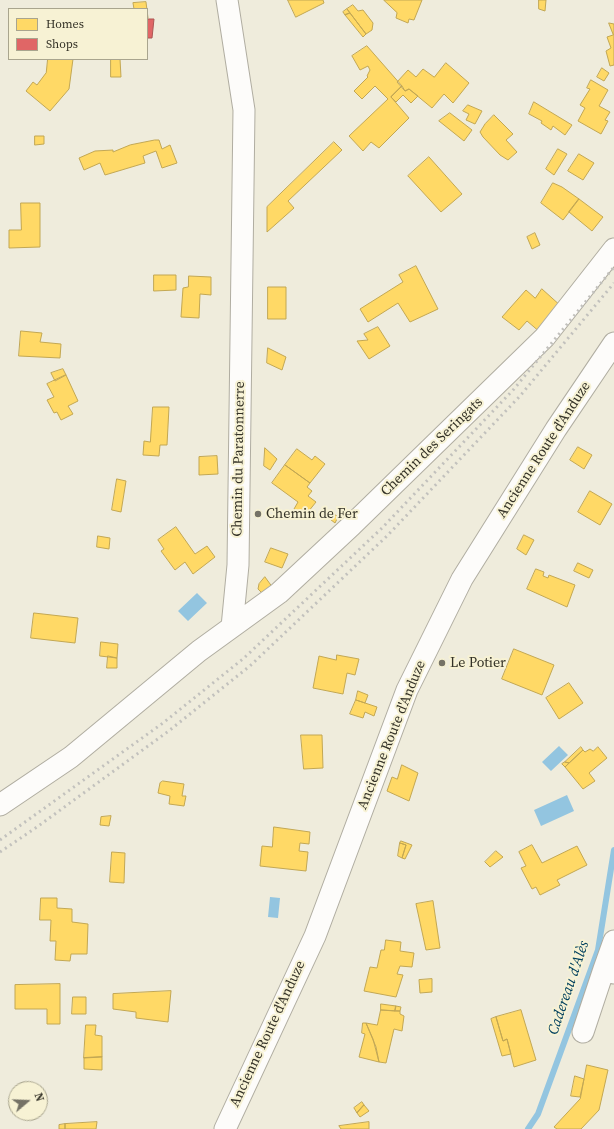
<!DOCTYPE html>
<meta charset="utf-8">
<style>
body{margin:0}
#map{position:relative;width:614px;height:1129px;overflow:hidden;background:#efecdc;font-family:"Source Serif 4",serif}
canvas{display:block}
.legend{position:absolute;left:8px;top:8px;width:140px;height:52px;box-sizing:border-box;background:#f7f2d4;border:1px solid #a9a58e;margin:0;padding:5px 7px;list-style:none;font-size:12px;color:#333126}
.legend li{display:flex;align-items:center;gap:8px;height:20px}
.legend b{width:20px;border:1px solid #a9a58e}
.north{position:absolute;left:8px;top:1081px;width:40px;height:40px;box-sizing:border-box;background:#f7f2d4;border:1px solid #a9a58e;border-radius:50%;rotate:71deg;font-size:11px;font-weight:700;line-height:16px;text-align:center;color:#333126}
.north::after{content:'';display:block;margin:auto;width:14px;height:18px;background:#757266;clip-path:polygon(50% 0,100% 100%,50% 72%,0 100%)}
</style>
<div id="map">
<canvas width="614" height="1129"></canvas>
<ul class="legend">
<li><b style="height:11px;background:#ffd966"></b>Homes</li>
<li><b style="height:11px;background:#e06666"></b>Shops</li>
</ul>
<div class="north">N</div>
</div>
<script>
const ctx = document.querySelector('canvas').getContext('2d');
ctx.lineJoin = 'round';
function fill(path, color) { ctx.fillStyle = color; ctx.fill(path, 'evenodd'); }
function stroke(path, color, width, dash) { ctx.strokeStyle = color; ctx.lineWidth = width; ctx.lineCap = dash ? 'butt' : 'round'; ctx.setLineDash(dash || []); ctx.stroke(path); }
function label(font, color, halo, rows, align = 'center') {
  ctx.font = font + ' "Source Serif 4",serif'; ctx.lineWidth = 4; ctx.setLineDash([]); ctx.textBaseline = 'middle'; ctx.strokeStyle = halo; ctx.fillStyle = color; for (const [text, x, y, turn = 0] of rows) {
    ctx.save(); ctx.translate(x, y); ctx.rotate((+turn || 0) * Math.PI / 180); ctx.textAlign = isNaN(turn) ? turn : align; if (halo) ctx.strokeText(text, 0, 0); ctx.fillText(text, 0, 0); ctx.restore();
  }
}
fill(new Path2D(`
 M 197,593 L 207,603 L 188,621 L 178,611 Z
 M 559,746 L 568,755 L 551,771 L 542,762 Z
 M 567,795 L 574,811 L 541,826 L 534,810 Z
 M 270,897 L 280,898 L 278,918 L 268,917 Z`), '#93c5e0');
const homes = new Path2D(`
 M 288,0 L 323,0 L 324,3 L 296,17 Z
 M 384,0 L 422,0 L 414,20 L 409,19 L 408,23 L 396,18 L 397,13 Z
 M 539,0 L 546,0 L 545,11 L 539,9 Z
 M 146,2 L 148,18 L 147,18 L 147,9 L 134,9 L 133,3 Z
 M 353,5 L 358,11 L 363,10 L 373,23 L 372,30 L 366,34 L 347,9 Z
 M 347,9 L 350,13 L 345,15 L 343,12 Z
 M 350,13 L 366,34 L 363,37 L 345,15 Z
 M 609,23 L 614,24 L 614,65 L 610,66 L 606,51 L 611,48 L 607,37 L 613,35 Z
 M 367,46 L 402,86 L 391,97 L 409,118 L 379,148 L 371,142 L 363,151 L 349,136 L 388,99 L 375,86 L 362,99 L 354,91 L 368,77 L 367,76 L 370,70 L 368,66 L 360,70 L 352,56 Z
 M 48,59 L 73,59 L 69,89 L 50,111 L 26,91 L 33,82 L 37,85 L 46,73 Z
 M 111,59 L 120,59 L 121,77 L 111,77 Z
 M 446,63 L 469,83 L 453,103 L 444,94 L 432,108 L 409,89 L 405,91 L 397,82 L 408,70 L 416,77 L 423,69 L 434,77 Z
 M 602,68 L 609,73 L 604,81 L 597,77 Z
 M 591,80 L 608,90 L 599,106 L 610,112 L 605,120 L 608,121 L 601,134 L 578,121 L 585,108 L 580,105 L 590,89 L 587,88 Z
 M 402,86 L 405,91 L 409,89 L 418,96 L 411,103 L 403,95 L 396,102 L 391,97 Z
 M 534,102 L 572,125 L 565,135 L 553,126 L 551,130 L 541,123 L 542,121 L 529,114 Z
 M 468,105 L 482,111 L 475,124 L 466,120 L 469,114 L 463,111 Z
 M 450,113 L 472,130 L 464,141 L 439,121 Z
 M 494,115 L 513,134 L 506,140 L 517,152 L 508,160 L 500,155 L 483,137 L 480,132 L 485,124 Z
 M 35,136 L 44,136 L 44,144 L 35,145 Z
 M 155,140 L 159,140 L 162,149 L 170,145 L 177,163 L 162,168 L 156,151 L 143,156 L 145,163 L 105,175 L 100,163 L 84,170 L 79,158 L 95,151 L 113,150 L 113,152 L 130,145 Z
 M 334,142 L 342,150 L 288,201 L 294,208 L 267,232 L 267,207 Z
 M 558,149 L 567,154 L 554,175 L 546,169 Z
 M 579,154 L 594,163 L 583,180 L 568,171 Z
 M 429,157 L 462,194 L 441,212 L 408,176 Z
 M 553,183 L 562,187 L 579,199 L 563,220 L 541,203 Z
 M 579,199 L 603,217 L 592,231 L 569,212 Z
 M 21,203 L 40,203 L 40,247 L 9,248 L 9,230 L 21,230 Z
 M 535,233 L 540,245 L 532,249 L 527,237 Z
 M 416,266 L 438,309 L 410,322 L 398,303 L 368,322 L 360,309 L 403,282 L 399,275 Z
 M 154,275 L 176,275 L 176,290 L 154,291 Z
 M 189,276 L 211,277 L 211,295 L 200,294 L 199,318 L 181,317 L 183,288 L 188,287 Z
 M 268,287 L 286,287 L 286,319 L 268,319 Z
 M 542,289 L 562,307 L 541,333 L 527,321 L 519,330 L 502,317 L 526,290 L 535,298 Z
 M 378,327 L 390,346 L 369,359 L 357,341 L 368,340 L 364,334 Z
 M 21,331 L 42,333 L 40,342 L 61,344 L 60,358 L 19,356 Z
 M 268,348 L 286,357 L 282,370 L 267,363 Z
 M 63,369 L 66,375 L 55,381 L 51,373 Z
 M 66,375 L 78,401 L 68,406 L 73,414 L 61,420 L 57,412 L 54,413 L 47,400 L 54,397 L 47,384 Z
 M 153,407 L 169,407 L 167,445 L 160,445 L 159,456 L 143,455 L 144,441 L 150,442 Z
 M 578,447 L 592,455 L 584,469 L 570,460 Z
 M 265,448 L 277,459 L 270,470 L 264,466 Z
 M 297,449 L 312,460 L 315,456 L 325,464 L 310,483 L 285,465 Z
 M 217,456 L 218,474 L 199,475 L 199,457 Z
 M 285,465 L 310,483 L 307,487 L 312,491 L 308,496 L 316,502 L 304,517 L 294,509 L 298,502 L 272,483 Z
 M 117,479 L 126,481 L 121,512 L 112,510 Z
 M 590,491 L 612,504 L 600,525 L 578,512 Z
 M 330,511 L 338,517 L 335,523 L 326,516 Z
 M 176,527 L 195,554 L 207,546 L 215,557 L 193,574 L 185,562 L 175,570 L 161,551 L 164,549 L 158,540 Z
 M 524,535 L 534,540 L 526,555 L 517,549 Z
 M 98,536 L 110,538 L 109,549 L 97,547 Z
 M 271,548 L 288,554 L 282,568 L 265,562 Z
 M 578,563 L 593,570 L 589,578 L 574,571 Z
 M 536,569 L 544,572 L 543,576 L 548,578 L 549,575 L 575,585 L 567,607 L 527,589 Z
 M 265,577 L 273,588 L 265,596 L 258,589 L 259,584 Z
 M 34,613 L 78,618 L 75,643 L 31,638 Z
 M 101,642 L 118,644 L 117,658 L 100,656 Z
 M 514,649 L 554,665 L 542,695 L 502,679 Z
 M 337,655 L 359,659 L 355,675 L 347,673 L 343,694 L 313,688 L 319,656 L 336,660 Z
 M 108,656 L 117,658 L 117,668 L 107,668 Z
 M 569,683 L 583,703 L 559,719 L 546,698 Z
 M 358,691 L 368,695 L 365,703 L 356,700 Z
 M 356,700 L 377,707 L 374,716 L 365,712 L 363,718 L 350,714 Z
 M 301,735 L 322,735 L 323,768 L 304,769 Z
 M 581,747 L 583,750 L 569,763 L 565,762 Z
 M 598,747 L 607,758 L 589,773 L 595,781 L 583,789 L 565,767 L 583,750 L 585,752 L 590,749 L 593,751 Z
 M 565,762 L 569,763 L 565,767 L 562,764 Z
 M 402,765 L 418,773 L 409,801 L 387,791 L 392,777 L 397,779 Z
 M 163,781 L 184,784 L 182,796 L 186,796 L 184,806 L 169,804 L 170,796 L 158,793 L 160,783 Z
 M 111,816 L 109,826 L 100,825 L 101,817 Z
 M 274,827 L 310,832 L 309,844 L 300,843 L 299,851 L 308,852 L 306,871 L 260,866 L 262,846 L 272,847 Z
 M 401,841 L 412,845 L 405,859 L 402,858 L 406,845 L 400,843 Z
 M 400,843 L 406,845 L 402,858 L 398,856 Z
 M 532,845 L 542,863 L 577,846 L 587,865 L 557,880 L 560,885 L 540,895 L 536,887 L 532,889 L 521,868 L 526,866 L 519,852 Z
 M 496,851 L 503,857 L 490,867 L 485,862 Z
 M 112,852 L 125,853 L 124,883 L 110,882 Z
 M 41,898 L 57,898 L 57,908 L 72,909 L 72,922 L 88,924 L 87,954 L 71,954 L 70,961 L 55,960 L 56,941 L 50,941 L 51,920 L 40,920 Z
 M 433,901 L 440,948 L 426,950 L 416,904 Z
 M 386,940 L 401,942 L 400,951 L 414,953 L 412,967 L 400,966 L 397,974 L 403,975 L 396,997 L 364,991 L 370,967 L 377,968 L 381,950 L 384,950 Z
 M 432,979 L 432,992 L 420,993 L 419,980 Z
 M 60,984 L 60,1024 L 47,1024 L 47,1009 L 15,1009 L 15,985 Z
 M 171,991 L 168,1022 L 136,1018 L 136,1012 L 113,1009 L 113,994 Z
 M 73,997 L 86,997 L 86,1014 L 72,1014 Z
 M 381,1004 L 396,1006 L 395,1011 L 381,1010 Z
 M 396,1006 L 401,1007 L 400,1011 L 395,1011 Z
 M 381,1010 L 400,1011 L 400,1014 L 404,1016 L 402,1031 L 394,1029 L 386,1063 L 379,1062 L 376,1047 L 366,1023 L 377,1025 Z
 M 521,1010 L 536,1060 L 514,1067 L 507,1039 L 503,1041 L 496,1017 Z
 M 496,1017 L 503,1041 L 507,1039 L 511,1054 L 502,1056 L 491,1019 Z
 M 363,1023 L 366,1023 L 373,1039 L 379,1062 L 359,1057 L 365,1034 L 362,1033 Z
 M 86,1025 L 96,1025 L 95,1035 L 102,1036 L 102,1057 L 84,1058 Z
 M 102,1057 L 102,1070 L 84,1069 L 84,1058 Z
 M 587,1065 L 608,1070 L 599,1110 L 581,1129 L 557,1129 L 554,1127 L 580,1099 Z
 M 575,1076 L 584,1079 L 580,1097 L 571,1096 Z
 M 362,1102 L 364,1105 L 357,1113 L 354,1108 Z
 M 364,1105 L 369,1111 L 360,1117 L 357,1113 Z
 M 97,1122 L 96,1129 L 65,1129 L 65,1124 Z
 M 369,1122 L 369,1129 L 341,1129 L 339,1126 Z
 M 65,1124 L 65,1129 L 59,1129 L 59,1125 Z`);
fill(homes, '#ffd966');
stroke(homes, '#c2a753', 1);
const shops = new Path2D(`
 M 147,19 L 154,19 L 152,38 L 147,38 Z`);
fill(shops, '#e06666');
stroke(shops, '#ac5653', 1);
stroke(new Path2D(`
 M 528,1129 L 538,1114 L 598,950 L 614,850`), '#93c5e0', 6);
const minor = new Path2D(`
 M 227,0 L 244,110 L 238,565 L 232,627
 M 0,805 L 71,757 L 199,651 L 279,593 L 352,525 L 545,337 L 614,249
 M 614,941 L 604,969 L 614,973
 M 583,1032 L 604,969
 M 225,1129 L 315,936 L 407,690 L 462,579 L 556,429 L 614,343`);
stroke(minor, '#b0ada1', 23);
stroke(minor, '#fdfcfa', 21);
stroke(new Path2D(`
 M 0,840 L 163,723 L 244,658 L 382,528 L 514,389 L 614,267
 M 0,852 L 37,827 L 170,730 L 251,665 L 388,535 L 520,396 L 614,283`), '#c2c1bd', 3, [2, 4]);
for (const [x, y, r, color] of [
 [258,514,4,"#757266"],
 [442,663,4,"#757266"]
]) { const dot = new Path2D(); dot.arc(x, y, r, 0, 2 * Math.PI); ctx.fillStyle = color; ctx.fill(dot); stroke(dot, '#f7f2d4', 1.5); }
label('14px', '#333126', '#f7f2d4', [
 ["Chemin des Seringats",432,447,-44],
 ["Ancienne Route d'Anduze",544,450,-57],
 ["Chemin du Paratonnerre",239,459,-89],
 ["Ancienne Route d'Anduze",392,735,-68],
 ["Ancienne Route d'Anduze",268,1034,-65]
]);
label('14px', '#333126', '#f7f2d4', [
 ["Chemin de Fer",266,514],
 ["Le Potier",450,663]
], 'left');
label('italic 15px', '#03415f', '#f7f2d4', [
 ["Cadereau d'Alès",569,988,-71]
]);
</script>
